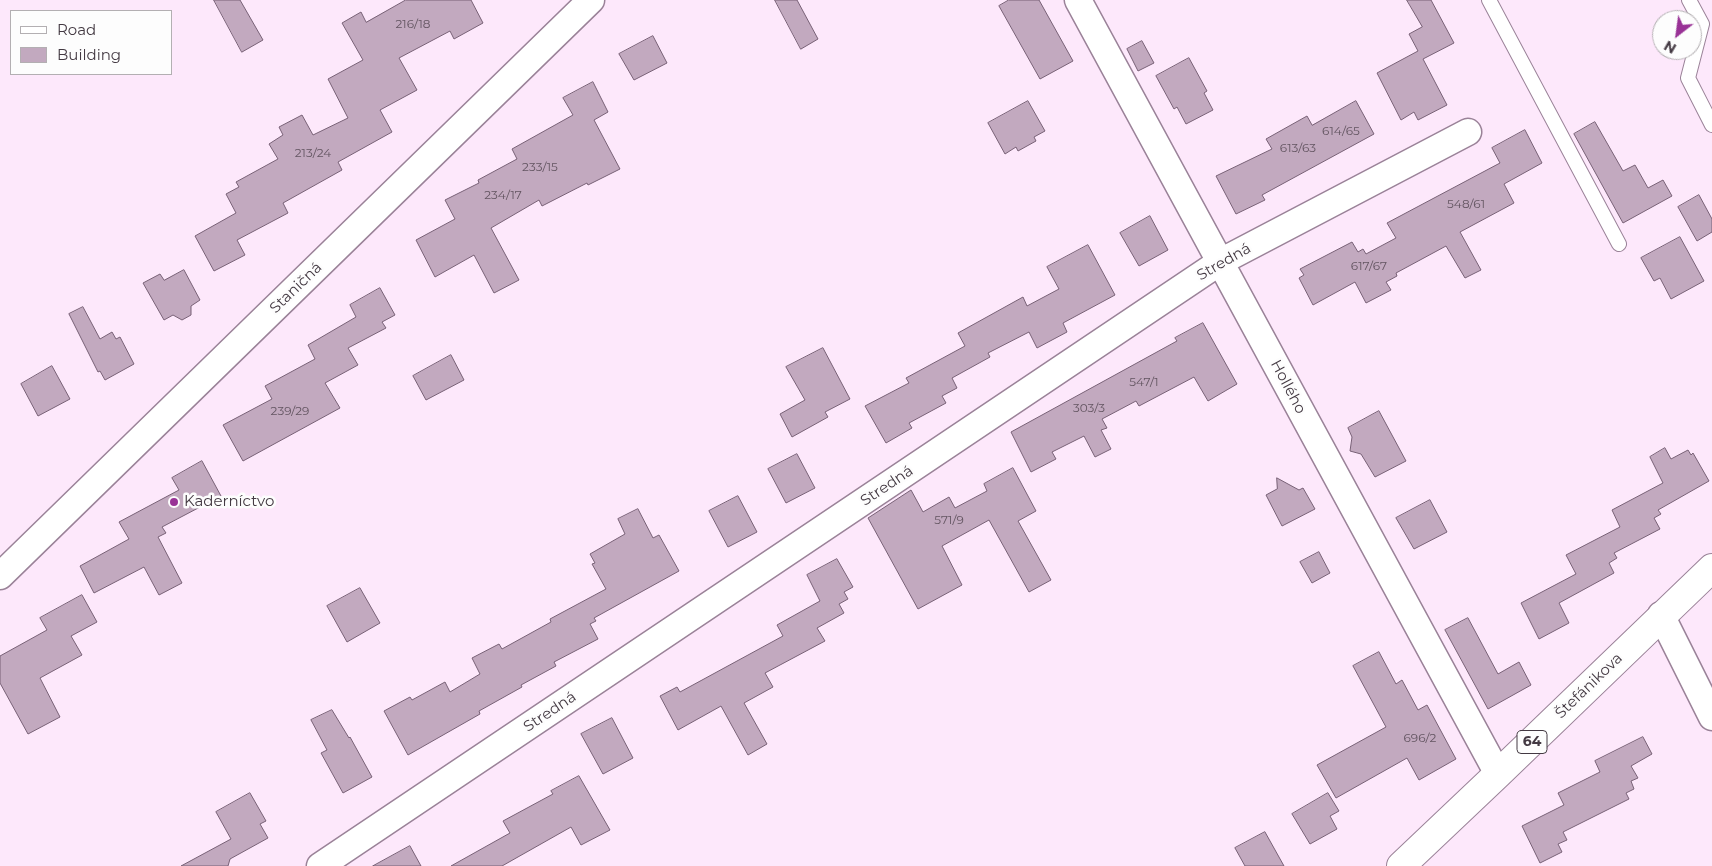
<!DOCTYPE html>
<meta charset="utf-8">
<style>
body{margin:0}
#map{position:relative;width:1712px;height:866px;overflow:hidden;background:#fde8fb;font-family:Montserrat,sans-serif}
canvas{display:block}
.legend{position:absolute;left:10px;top:10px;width:162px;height:65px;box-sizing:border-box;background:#fdfdfd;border:1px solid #b3afb2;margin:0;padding:6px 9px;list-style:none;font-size:15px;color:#433942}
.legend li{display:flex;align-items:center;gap:10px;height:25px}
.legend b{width:25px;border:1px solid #b3afb2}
.north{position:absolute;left:1652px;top:10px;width:50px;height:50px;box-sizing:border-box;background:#fdfdfd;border:1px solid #b3afb2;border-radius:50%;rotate:210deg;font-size:14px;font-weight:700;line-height:20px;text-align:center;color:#433942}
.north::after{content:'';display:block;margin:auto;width:18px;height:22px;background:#993296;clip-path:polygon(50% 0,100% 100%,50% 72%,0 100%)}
</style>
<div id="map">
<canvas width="1712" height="866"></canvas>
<ul class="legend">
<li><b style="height:6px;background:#fff"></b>Road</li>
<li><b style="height:14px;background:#c2a9bf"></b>Building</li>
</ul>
<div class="north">N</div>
</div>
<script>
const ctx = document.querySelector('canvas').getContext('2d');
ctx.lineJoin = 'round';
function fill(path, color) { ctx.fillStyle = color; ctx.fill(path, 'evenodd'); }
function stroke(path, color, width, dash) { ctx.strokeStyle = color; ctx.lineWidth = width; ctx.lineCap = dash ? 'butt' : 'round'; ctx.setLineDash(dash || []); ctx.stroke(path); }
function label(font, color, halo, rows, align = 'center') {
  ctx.font = font + ' Montserrat,sans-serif'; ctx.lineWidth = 5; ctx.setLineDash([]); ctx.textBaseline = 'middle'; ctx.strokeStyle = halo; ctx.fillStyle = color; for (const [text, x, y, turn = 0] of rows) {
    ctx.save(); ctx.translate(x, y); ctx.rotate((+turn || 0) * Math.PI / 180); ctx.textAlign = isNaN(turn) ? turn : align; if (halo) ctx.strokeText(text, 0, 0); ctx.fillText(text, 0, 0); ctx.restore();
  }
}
const building = new Path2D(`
 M 214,0 L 240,0 L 263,40 L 242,52 Z
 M 406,0 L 471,0 L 483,23 L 454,39 L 450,31 L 399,58 L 417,90 L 380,110 L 392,132 L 338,162 L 342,170 L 283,203 L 288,213 L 237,240 L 245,255 L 214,271 L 195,236 L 236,213 L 226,194 L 239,187 L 236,182 L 278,159 L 269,144 L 283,135 L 279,127 L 302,115 L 313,135 L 348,118 L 328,79 L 363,60 L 342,23 L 361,12 L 366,22 Z
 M 775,0 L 797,0 L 818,39 L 801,49 Z
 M 1009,0 L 1039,0 L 1073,61 L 1040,79 L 999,6 Z
 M 1407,0 L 1431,0 L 1454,43 L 1423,59 L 1447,105 L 1418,120 L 1414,112 L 1401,120 L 1377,73 L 1418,51 L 1409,34 L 1422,27 Z
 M 653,36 L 667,63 L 634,80 L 619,54 Z
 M 1142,41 L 1154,63 L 1138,71 L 1127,49 Z
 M 1189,58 L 1207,91 L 1204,93 L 1213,110 L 1186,124 L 1177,107 L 1174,109 L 1156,76 Z
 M 593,82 L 608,112 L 594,120 L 620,169 L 588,185 L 587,183 L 542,206 L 539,200 L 491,228 L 519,280 L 494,293 L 474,255 L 435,277 L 416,240 L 455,219 L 445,200 L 479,183 L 478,180 L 517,159 L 512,149 L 573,115 L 563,98 Z
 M 1028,101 L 1045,131 L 1034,137 L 1036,141 L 1018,151 L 1016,147 L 1005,154 L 988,123 Z
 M 1356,101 L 1374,134 L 1262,195 L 1265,200 L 1236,214 L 1216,176 L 1272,149 L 1266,139 L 1307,116 L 1312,125 Z
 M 1595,122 L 1623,171 L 1635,165 L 1648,188 L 1663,180 L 1672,196 L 1623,223 L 1574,134 Z
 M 1525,130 L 1542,163 L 1504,184 L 1514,203 L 1460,232 L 1481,270 L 1465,278 L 1446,246 L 1396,273 L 1397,276 L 1386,282 L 1391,290 L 1366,303 L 1355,282 L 1313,305 L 1299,278 L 1304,275 L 1300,269 L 1352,242 L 1358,252 L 1363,249 L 1366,254 L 1396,238 L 1387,223 L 1500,163 L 1492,148 Z
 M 1699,195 L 1712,219 L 1712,232 L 1697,241 L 1678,207 Z
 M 1150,216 L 1168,250 L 1139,266 L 1120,233 Z
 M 1680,237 L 1704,281 L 1671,299 L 1660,278 L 1654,281 L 1641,258 Z
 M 1088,245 L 1115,295 L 1063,323 L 1067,332 L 1037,348 L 1029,332 L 988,353 L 990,357 L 952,378 L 957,388 L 942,396 L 946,403 L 909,423 L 912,428 L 886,443 L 865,406 L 909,383 L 906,378 L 965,346 L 958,333 L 1023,297 L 1027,306 L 1059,289 L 1047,267 Z
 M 184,270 L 200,300 L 191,306 L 191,315 L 182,320 L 173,315 L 164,320 L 143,283 L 160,274 L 164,280 Z
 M 380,288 L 395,315 L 382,322 L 386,328 L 348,348 L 358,365 L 325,383 L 340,408 L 243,461 L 223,425 L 272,399 L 265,386 L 315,359 L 308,345 L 356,317 L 350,305 Z
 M 83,307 L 100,339 L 112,332 L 116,339 L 120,337 L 134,364 L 105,380 L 100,371 L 98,372 L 69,314 Z
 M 1203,323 L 1237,384 L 1208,401 L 1194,377 L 1139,406 L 1136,401 L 1102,419 L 1107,428 L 1101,430 L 1111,449 L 1095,457 L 1084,436 L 1052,452 L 1056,459 L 1031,472 L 1011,432 L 1177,341 L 1175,338 Z
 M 823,348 L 850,399 L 825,412 L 828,417 L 792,437 L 780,414 L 805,400 L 786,367 Z
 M 451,355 L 464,380 L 426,400 L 413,376 Z
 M 52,366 L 70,399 L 38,416 L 21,384 Z
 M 1379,411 L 1406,461 L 1375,477 L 1361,454 L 1350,451 L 1352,437 L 1348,428 Z
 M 1665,448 L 1671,459 L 1688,450 L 1691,455 L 1693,453 L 1709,481 L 1658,510 L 1661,514 L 1654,518 L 1660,529 L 1614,553 L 1617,558 L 1609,563 L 1614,573 L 1559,603 L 1569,623 L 1539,639 L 1521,603 L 1576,574 L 1566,555 L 1620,527 L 1612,510 L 1663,483 L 1650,457 Z
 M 797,454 L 815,488 L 786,503 L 768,469 Z
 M 202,461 L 221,496 L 162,527 L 166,533 L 158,537 L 182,583 L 159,595 L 144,567 L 94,593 L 80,566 L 129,539 L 119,522 L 179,490 L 172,478 Z
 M 1013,468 L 1036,511 L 1018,521 L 1051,580 L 1029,592 L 989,520 L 942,546 L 962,585 L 918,609 L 868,518 L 911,490 L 923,512 L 949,497 L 955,508 L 987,491 L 984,484 Z
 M 1277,478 L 1299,490 L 1303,488 L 1315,509 L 1282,526 L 1266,495 L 1277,489 Z
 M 738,496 L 757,532 L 728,547 L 709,511 Z
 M 1430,500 L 1447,532 L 1414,549 L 1396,518 Z
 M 638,509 L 653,538 L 659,535 L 679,571 L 594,618 L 596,621 L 590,624 L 598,639 L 554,662 L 556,666 L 521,685 L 522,687 L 479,711 L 480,714 L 408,755 L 384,711 L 410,697 L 412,700 L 445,682 L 450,692 L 480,674 L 472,658 L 499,644 L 502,649 L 551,622 L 550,619 L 606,589 L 592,564 L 595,563 L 590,554 L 625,534 L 618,519 Z
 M 1319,552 L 1330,573 L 1312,583 L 1300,562 Z
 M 837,559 L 853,587 L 844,592 L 848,599 L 839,604 L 844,613 L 817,628 L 825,641 L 765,673 L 773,687 L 744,703 L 767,744 L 748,755 L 721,706 L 678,730 L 660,696 L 677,687 L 680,692 L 783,636 L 777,625 L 820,601 L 807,575 Z
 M 360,588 L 380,623 L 347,642 L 327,606 Z
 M 82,595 L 97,622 L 71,636 L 82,655 L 40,678 L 60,717 L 28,734 L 0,683 L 0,656 L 47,630 L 40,618 Z
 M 1468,618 L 1498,674 L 1519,662 L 1531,685 L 1488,709 L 1445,630 Z
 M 1379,652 L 1396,684 L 1402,680 L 1418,710 L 1427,705 L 1456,759 L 1419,780 L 1407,758 L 1336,798 L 1317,765 L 1386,727 L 1353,666 Z
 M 332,710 L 349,738 L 350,737 L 372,777 L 343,793 L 321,753 L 327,750 L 311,720 Z
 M 612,718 L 633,758 L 603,774 L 581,734 Z
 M 1643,737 L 1652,754 L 1631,766 L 1638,778 L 1631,781 L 1634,789 L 1626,793 L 1629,799 L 1563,832 L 1567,840 L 1558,844 L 1562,852 L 1540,863 L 1522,826 L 1564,805 L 1558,793 L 1600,772 L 1595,761 Z
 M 579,776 L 610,830 L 581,845 L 571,827 L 502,866 L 451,866 L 510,833 L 503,821 L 553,794 L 551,791 Z
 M 250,793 L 266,821 L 260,824 L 268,838 L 230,859 L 228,866 L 181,866 L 231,839 L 216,812 Z
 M 1328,793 L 1339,811 L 1330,816 L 1337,829 L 1310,844 L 1292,814 Z
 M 1265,832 L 1284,866 L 1245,866 L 1235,848 Z
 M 410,846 L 421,866 L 373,866 Z`);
fill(building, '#c2a9bf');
stroke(building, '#786176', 1);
const service = new Path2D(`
 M 1489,0 L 1619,244
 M 1689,0 L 1702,24 L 1688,78 L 1712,125`);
const minor = new Path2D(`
 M 1078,0 L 1498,774
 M 0,576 L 591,0
 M 1661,615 L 1712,717
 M 320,866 L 1220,262 L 1468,132`);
const primary = new Path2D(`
 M 1401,866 L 1498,774 L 1712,568`);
stroke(service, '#9a8298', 16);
stroke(minor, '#9a8298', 29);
stroke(primary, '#9a8298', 30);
stroke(service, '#fff', 14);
stroke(minor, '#fff', 26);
stroke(primary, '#fff', 28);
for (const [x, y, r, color] of [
 [174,502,5,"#993296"]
]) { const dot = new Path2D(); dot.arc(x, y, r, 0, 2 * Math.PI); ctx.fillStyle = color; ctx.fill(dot); stroke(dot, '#fdfdfd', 2); }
label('12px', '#635561', null, [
 ["216/18",413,24],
 ["614/65",1341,131],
 ["613/63",1298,148],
 ["213/24",313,153],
 ["233/15",540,167],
 ["234/17",503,195],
 ["548/61",1466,204],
 ["617/67",1369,266],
 ["547/1",1144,382],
 ["303/3",1089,408],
 ["239/29",290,411],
 ["571/9",949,520],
 ["696/2",1420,738]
]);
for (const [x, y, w] of [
 [1532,742,30]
]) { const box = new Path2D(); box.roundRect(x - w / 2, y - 11.5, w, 23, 4); ctx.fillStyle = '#fdfdfd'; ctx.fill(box); stroke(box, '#433942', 1); }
label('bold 14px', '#433942', null, [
 ["64",1532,742]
]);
label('15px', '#433942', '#fdfdfd', [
 ["Stredná",1224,262,-30],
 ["Staničná",296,288,-44],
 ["Hollého",1288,387,62],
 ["Stredná",887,486,-34],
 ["Štefánikova",1589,686,-44],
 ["Stredná",550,712,-34]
]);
label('15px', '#433942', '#fdfdfd', [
 ["Kaderníctvo",184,502]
], 'left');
</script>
